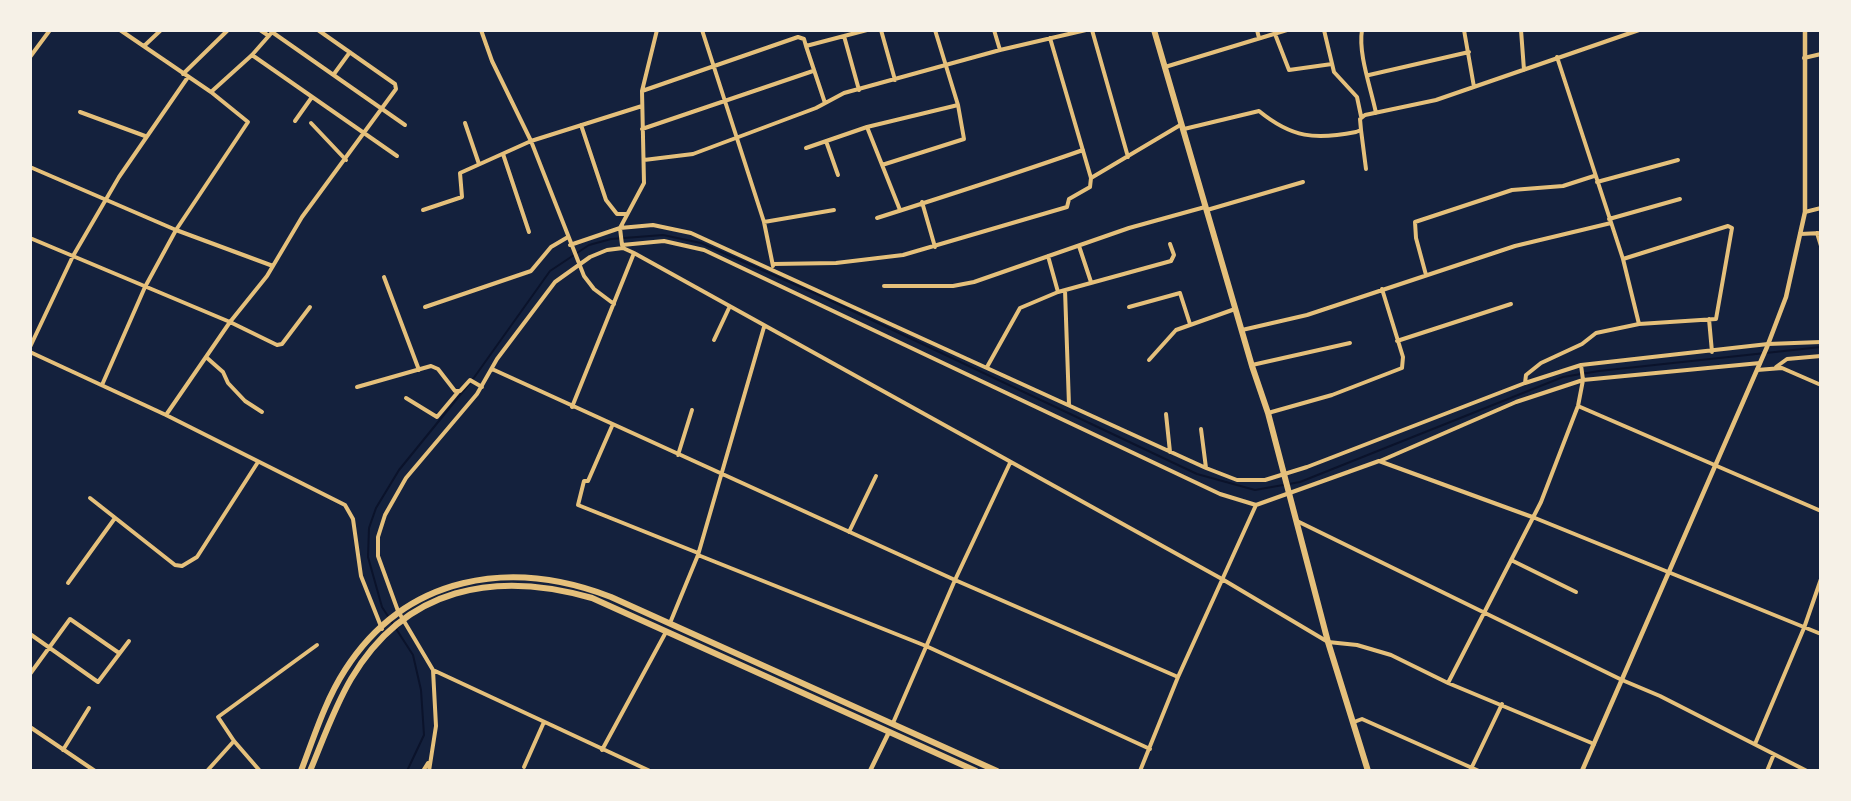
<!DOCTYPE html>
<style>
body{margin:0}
#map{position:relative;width:1851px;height:801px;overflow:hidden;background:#14213d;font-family:Ubuntu,sans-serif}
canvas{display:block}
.frame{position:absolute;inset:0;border:32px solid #f6f1e7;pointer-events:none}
</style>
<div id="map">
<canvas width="1851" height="801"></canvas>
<div class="frame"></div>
</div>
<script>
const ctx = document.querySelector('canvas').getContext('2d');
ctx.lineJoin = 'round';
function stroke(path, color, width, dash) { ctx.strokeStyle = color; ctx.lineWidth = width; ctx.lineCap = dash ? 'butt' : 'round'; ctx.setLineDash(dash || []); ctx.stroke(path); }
stroke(new Path2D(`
 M 407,771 L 424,735 L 421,690 L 413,655 L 382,607 L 368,557 L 369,528 L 376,508 L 399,470 L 473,379 L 550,271 L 589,245 L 611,239 L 663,235 L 701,243 L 821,296 L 1197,474 L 1255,490 L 1300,482 L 1563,377 L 1599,371 L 1821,347`), '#0b132b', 2);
stroke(new Path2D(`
 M 260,30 L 269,36
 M 481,30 L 492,61 L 531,141 L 584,276 L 594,289 L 614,304
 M 702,30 L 764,222 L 773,266
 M 881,30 L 895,80
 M 994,30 L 1000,50
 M 1092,30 L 1128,157
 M 1257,30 L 1259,38
 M 1324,30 L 1334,72 L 1357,97 L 1361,116
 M 1362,30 C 1358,54 1371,88 1376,113
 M 1464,30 L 1474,87
 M 1521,30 L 1524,70
 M 272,32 L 405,125
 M 1275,34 L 1289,70 L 1332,64
 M 844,36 L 859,90
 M 144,46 L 161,30
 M 806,46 L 825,103
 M 252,55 L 397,156
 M 30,57 L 50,30
 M 1557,57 L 1623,259 L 1639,324
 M 1804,58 L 1821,54
 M 1165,67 L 1287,30
 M 183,74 L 228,30
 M 334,74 L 350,52
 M 1369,75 L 1469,52
 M 642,91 L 798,37 L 804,39 L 806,46 L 867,30
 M 211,92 L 252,55 L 274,30
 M 80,112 L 145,136
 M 295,121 L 312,97
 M 311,123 L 346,160
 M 465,123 L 479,164
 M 581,125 L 606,200 L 617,214 L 627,214
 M 867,127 L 900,210
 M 642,129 L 813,71
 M 1184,129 L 1259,111 C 1292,138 1315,140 1356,132 L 1361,130 L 1360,119 L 1365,115 L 1436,100 L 1639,30
 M 1361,130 L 1366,169
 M 826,141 L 838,175
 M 806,148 L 867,127 L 958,105
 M 503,154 L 529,232
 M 644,160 L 693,154 L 816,108 L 844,93 L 1000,50 L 1086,30
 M 882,165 L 964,139 L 958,105 L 935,30
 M 30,167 L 176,230 L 273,266
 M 1091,178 L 1182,124
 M 1597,182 L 1678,160
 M 922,202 L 935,247
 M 423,210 L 462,197 L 460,173 L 531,141 L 642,106
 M 1207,210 L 1303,182
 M 1805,212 L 1821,208
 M 877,218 C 946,196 1015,174 1083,150
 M 1609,219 L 1680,199
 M 764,222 L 834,210
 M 1817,233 L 1821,246
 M 1800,234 L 1821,233
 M 30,238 L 230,322 L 277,345 L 282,344 L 310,307
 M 570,245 L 620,228 L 653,225 L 691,233 L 1206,468 L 1237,480 L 1265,480 L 1307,467 L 1525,383 L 1581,365 L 1768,344 L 1821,342
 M 622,245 L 664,241 L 704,250 L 1220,494 L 1256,505
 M 622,245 L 620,228 L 644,183 L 642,91 L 657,30
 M 1079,246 L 1091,282
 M 1048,256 L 1058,292
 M 773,264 L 836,263 L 903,255 L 1067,207 L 1069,199 L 1090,187 L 1091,178 L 1050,38
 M 1426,275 L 1416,238 L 1415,222 L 1512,190 L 1563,186 L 1594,176
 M 384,277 L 419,370
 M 884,286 L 953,286 L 974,282 L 1129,228 L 1205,207
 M 1065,290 L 1069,405
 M 425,307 L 531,271 L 551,247 L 568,237
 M 1129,307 L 1180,293 L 1190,324
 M 1709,319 L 1712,352
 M 1242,330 L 1307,315 L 1515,246 L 1611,223
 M 714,340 L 729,308
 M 1397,341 L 1511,304
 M 30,347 L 73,256 L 119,177 L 188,77
 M 30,352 L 166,415 L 345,505 L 353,519 L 361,576 L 382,629
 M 206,357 L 223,372 L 228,383 L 245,401 L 262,412
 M 1149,360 L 1176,330 L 1235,309
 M 1252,365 L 1350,343
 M 987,367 L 1020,308 L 1058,292 L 1171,261 L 1174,255 L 1170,244
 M 1776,367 L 1787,359 L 1821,356
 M 492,369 L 955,580 L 1178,677
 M 1757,370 L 1782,368 L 1821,385
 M 1525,383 L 1526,375 L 1541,363 L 1582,344 L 1596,333 L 1639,324 L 1716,319 L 1732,228 L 1728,226 L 1623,259
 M 102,385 L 145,287 L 176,230 L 248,122 L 211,92 L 120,30
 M 357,387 L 431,366 L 438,369 L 455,391 L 460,391 L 470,380 L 482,387
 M 406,398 L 437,417 L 458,392
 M 1578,406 L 1821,511
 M 572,407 L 634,253
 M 1268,413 L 1332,395 L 1402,368 L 1403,357 L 1382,289
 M 1166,414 L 1170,452
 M 166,415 L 230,322 L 267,276 L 302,217 L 396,89 L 395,84 L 318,30
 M 612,426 L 588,481 L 584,481 L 578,505 L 698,553
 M 1201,429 L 1206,468
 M 678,455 L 692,410
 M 1380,461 L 1516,402 L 1583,380 L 1760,363
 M 90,498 L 175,565 L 182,566 L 197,557 L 258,462
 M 1297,521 L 1622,680 L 1660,696 L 1807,771
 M 849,532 L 876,476
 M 698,555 L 926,646 L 1150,749
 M 1511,560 L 1576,592
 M 68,583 L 115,518
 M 670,623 L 698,555 L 764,327
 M 30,634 L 98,682 L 129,641
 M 30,674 L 70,619 L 119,653
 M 1448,683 L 1541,502 L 1578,406 L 1583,380 L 1581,365
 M 1354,722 L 1362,719 L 1479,771
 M 893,723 L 955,580 L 1010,463
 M 30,727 L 95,771
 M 1755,744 L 1804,628 L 1821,579
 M 63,750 L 89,708
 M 602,750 L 666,632
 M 524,767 L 544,722
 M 207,771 L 234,741
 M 260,771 L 234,741 L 218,717 L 317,645
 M 423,771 L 428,763
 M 429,771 L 436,726 L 433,670
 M 650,771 L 433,670 L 398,611 L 378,556 L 378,537 L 385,515 L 406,478 L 477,394 L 497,359 L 555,282 L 590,257 L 607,250 L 623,248 L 634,253 L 1222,579 L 1328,642 L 1357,645 L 1391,655 L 1448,683 L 1594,744
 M 1140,771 L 1178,677 L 1256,505 L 1379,461 L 1535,518 L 1821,634
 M 1470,771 L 1502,704
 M 1767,771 L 1774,754`), '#e5c07b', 4);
stroke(new Path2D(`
 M 870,771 L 889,732
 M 1582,771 L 1767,347 L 1786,297 L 1805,212 L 1805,30`), '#e5c07b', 4.5);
stroke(new Path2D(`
 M 1154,30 L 1252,366 L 1268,413 L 1328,642 L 1368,771`), '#e5c07b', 6);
stroke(new Path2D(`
 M 301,771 C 314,737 325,701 345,670 C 406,575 510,558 611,597 L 997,771
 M 310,771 C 323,740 334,708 351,679 C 405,587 495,570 592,598 L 976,771`), '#e5c07b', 6);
</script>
